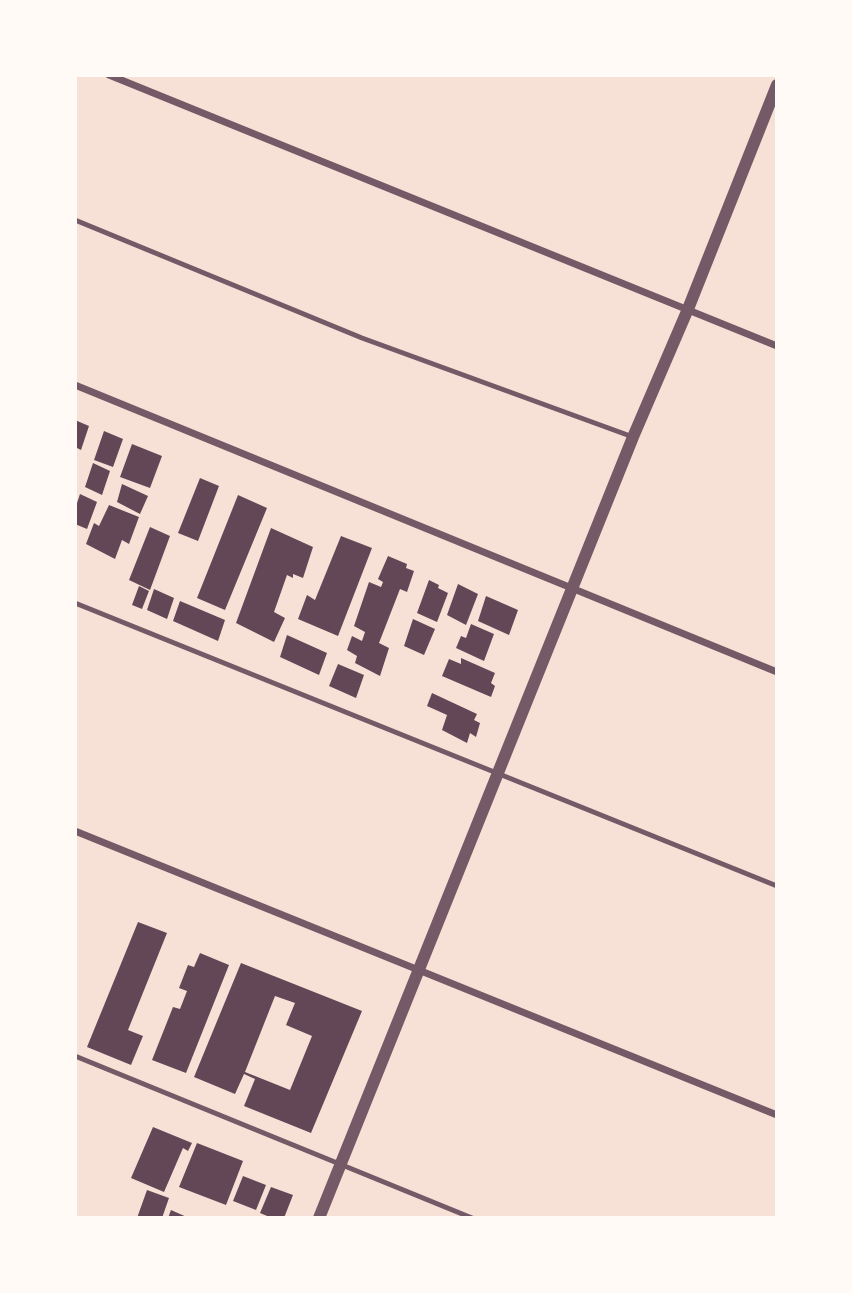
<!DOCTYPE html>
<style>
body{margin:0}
#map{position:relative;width:852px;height:1293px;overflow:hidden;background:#f7e1d7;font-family:Commissioner,sans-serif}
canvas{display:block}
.frame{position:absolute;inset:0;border:77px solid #fffaf5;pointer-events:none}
</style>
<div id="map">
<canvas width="852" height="1293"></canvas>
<div class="frame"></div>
</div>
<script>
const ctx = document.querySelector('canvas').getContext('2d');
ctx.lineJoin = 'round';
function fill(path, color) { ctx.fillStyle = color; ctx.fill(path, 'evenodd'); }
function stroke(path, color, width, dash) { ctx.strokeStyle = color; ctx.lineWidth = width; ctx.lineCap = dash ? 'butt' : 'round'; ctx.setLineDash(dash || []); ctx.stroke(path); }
fill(new Path2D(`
 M 75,420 L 89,426 L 81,450 L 75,447 Z
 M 104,431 L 123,439 L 113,467 L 94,460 Z
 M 132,444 L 162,456 L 150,488 L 120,477 Z
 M 93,463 L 110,471 L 102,495 L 85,487 Z
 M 200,478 L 219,486 L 198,541 L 178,533 Z
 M 122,484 L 148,496 L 140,514 L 117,502 Z
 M 80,494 L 97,502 L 87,529 L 75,524 L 75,509 Z
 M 238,495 L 267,508 L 225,610 L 197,598 Z
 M 109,505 L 139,517 L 129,544 L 122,540 L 115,559 L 86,544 L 94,523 L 99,526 Z
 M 150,527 L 170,536 L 150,590 L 129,580 Z
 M 271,528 L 313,547 L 303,578 L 293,574 L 293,578 L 287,575 L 274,612 L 285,618 L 274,642 L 236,623 Z
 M 341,536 L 372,548 L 338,636 L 298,619 L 307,595 L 315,600 Z
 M 388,556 L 407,564 L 406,568 L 414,571 L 407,592 L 400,589 L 379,643 L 389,648 L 380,676 L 355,663 L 357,656 L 347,650 L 352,636 L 362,641 L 365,632 L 354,626 L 369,582 L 381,587 L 383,582 L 378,579 Z
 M 429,580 L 439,585 L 438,588 L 448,593 L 437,622 L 417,613 Z
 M 458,584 L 478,594 L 466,625 L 447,615 Z
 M 139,586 L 149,591 L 142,609 L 132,605 Z
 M 154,589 L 174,598 L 167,619 L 147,610 Z
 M 486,596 L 518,610 L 509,635 L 478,621 Z
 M 180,601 L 225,620 L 218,641 L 173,621 Z
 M 413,619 L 435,629 L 424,655 L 404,646 Z
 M 471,624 L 494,634 L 484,661 L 456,648 L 461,636 L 466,638 Z
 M 287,635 L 327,653 L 319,675 L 280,657 Z
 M 461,658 L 495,673 L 491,683 L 495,686 L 491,697 L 442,676 L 449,659 L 461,664 Z
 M 338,664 L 364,675 L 356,698 L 329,686 Z
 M 432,693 L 477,714 L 474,720 L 480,723 L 476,737 L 470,733 L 467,743 L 442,730 L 447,715 L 427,706 Z
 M 138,922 L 167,933 L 128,1030 L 143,1036 L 131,1065 L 87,1047 Z
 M 200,953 L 229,965 L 186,1073 L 152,1060 L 173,1007 L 180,1009 L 187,991 L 179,988 L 188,965 L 194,967 Z
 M 241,963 L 362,1011 L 311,1133 L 244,1106 L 255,1079 L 244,1074 L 235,1094 L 194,1077 ZM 275,996 L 295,1003 L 286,1025 L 312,1036 L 290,1090 L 245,1072 Z
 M 153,1127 L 192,1143 L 188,1151 L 183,1148 L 164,1192 L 131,1178 Z
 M 197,1143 L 243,1161 L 226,1205 L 179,1187 Z
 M 243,1176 L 266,1185 L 256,1210 L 233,1201 Z
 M 271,1187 L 293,1195 L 284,1218 L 272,1218 L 260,1213 Z
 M 147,1190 L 169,1198 L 162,1218 L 137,1218 Z
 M 171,1210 L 189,1218 L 168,1218 Z`), '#644757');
stroke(new Path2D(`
 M 75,220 L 362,338 L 633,437
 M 75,603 L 777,886
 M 75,1056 L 472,1218`), '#755966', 5);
stroke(new Path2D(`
 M 109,75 L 777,346
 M 75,385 L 777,672
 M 75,831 L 777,1115`), '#755966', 7);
stroke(new Path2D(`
 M 319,1218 L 633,437 L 688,309 L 777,85`), '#755966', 12);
</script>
